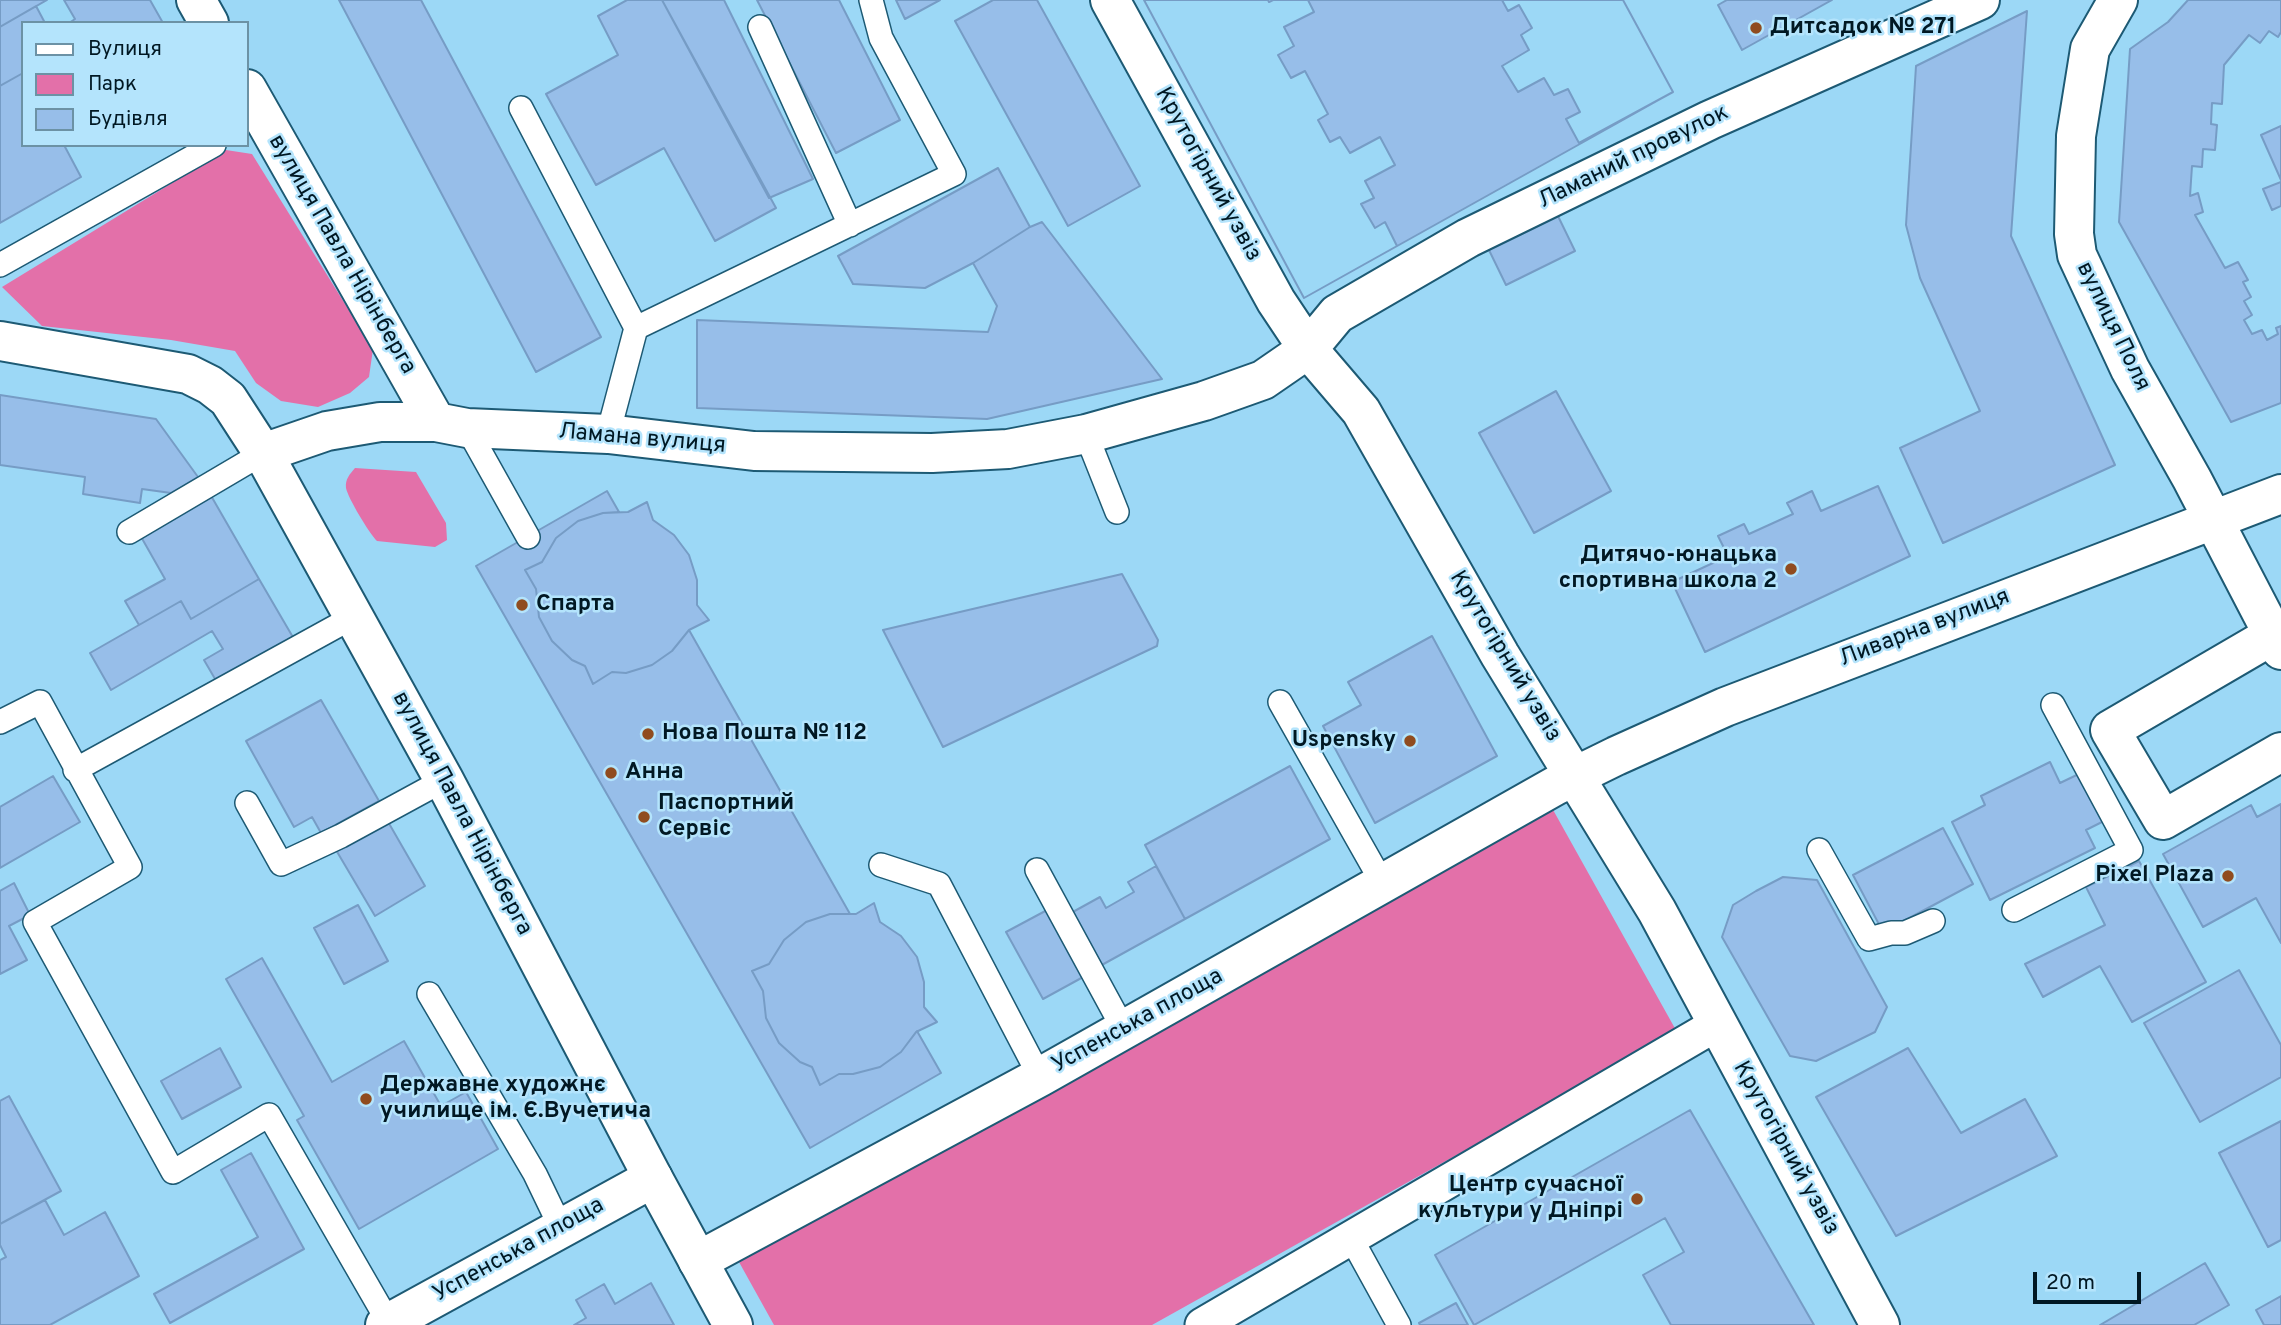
<!DOCTYPE html>
<meta charset="utf-8">
<style>
body{margin:0}
#map{position:relative;width:2281px;height:1325px;overflow:hidden;background:#9cd8f6;font-family:Overpass,sans-serif}
canvas{display:block}
.legend{position:absolute;left:21px;top:21px;width:228px;height:126px;box-sizing:border-box;background:#b4e4fc;border:2px solid #6c92a5;margin:0;padding:9px 12px;list-style:none;font-size:21px;color:#011823}
.legend li{display:flex;align-items:center;gap:14px;height:35px}
.legend b{width:35px;border:2px solid #6c92a5}
.scale{position:absolute;left:2033px;top:1272px;width:108px;height:32px;box-sizing:border-box;border:4px solid #011823;border-top:0;padding-left:9px;font-size:21px;line-height:24px;white-space:nowrap;color:#011823;-webkit-text-stroke:5px #b4e4fc;paint-order:stroke}
</style>
<div id="map">
<canvas width="2281" height="1325"></canvas>
<ul class="legend">
<li><b style="height:9px;background:#fff"></b>Вулиця</li>
<li><b style="height:19px;background:#e370a9"></b>Парк</li>
<li><b style="height:19px;background:#97bee9"></b>Будівля</li>
</ul>
<div class="scale">20 m</div>
</div>
<script>
const ctx = document.querySelector('canvas').getContext('2d');
ctx.lineJoin = 'round';
function fill(path, color) { ctx.fillStyle = color; ctx.fill(path, 'evenodd'); }
function stroke(path, color, width, dash) { ctx.strokeStyle = color; ctx.lineWidth = width; ctx.lineCap = dash ? 'butt' : 'round'; ctx.setLineDash(dash || []); ctx.stroke(path); }
function label(font, color, halo, rows, align = 'center') {
  ctx.font = font + ' Overpass,sans-serif'; ctx.lineWidth = 5; ctx.setLineDash([]); ctx.textBaseline = 'middle'; ctx.strokeStyle = halo; ctx.fillStyle = color; for (const [text, x, y, turn = 0] of rows) {
    ctx.save(); ctx.translate(x, y); ctx.rotate((+turn || 0) * Math.PI / 180); ctx.textAlign = isNaN(turn) ? turn : align; if (halo) ctx.strokeText(text, 0, 0); ctx.fillText(text, 0, 0); ctx.restore();
  }
}
fill(new Path2D(`
 M 226,150 L 252,154 L 373,349 L 369,377 L 350,393 L 318,407 L 281,401 L 256,383 L 235,351 L 171,340 L 42,326 L 2,287 Z
 M 355,468 L 416,472 L 446,523 L 447,540 L 435,547 L 377,541 C 369,533 348,498 346,488 C 345,479 350,474 355,468 Z
 M 1552,808 L 1677,1032 L 1152,1325 L 774,1325 L 739,1262 Z`), '#e370a9');
const building = new Path2D(`
 M 0,0 L 47,0 L 0,27 Z
 M 64,0 L 150,0 L 163,23 L 69,23 L 75,19 Z
 M 339,0 L 421,0 L 601,337 L 536,372 Z
 M 627,0 L 662,0 L 776,208 L 715,241 L 664,148 L 596,185 L 546,94 L 618,55 L 598,16 Z
 M 662,0 L 724,0 L 813,179 L 769,198 Z
 M 757,0 L 839,0 L 900,120 L 836,153 Z
 M 896,0 L 940,0 L 905,19 Z
 M 993,0 L 1037,0 L 1140,186 L 1068,226 L 955,21 Z
 M 1144,0 L 1268,0 L 1269,2 L 1273,0 L 1308,0 L 1314,12 L 1284,27 L 1294,46 L 1278,55 L 1291,78 L 1305,71 L 1328,114 L 1318,120 L 1330,142 L 1340,137 L 1350,153 L 1380,137 L 1395,165 L 1365,181 L 1374,198 L 1361,204 L 1375,228 L 1385,222 L 1397,246 L 1304,298 Z
 M 1144,0 L 1268,0 L 1269,2 L 1273,0 L 1623,0 L 1673,92 L 1304,298 Z
 M 1502,0 L 1623,0 L 1673,92 L 1579,143 L 1566,119 L 1580,112 L 1568,89 L 1554,95 L 1544,78 L 1518,92 L 1502,66 L 1529,50 L 1521,35 L 1532,28 L 1519,5 L 1508,11 Z
 M 1727,0 L 1832,0 L 1742,50 L 1718,5 Z
 M 2188,0 L 2281,0 L 2281,32 L 2278,37 L 2269,31 L 2260,43 L 2249,35 L 2224,65 L 2222,104 L 2212,103 L 2211,124 L 2217,125 L 2215,150 L 2203,149 L 2202,167 L 2192,166 L 2190,196 L 2198,193 L 2203,212 L 2195,215 L 2225,268 L 2238,262 L 2248,280 L 2243,282 L 2251,297 L 2244,301 L 2252,315 L 2244,320 L 2252,334 L 2262,330 L 2267,340 L 2278,334 L 2276,328 L 2281,326 L 2281,403 L 2231,422 L 2119,222 L 2130,49 L 2168,22 Z
 M 36,6 L 45,23 L 23,23 L 23,73 L 0,86 L 0,27 Z
 M 2027,11 L 2011,236 L 2115,465 L 1943,543 L 1900,448 L 1980,411 L 1920,278 L 1906,225 L 1916,66 Z
 M 23,73 L 23,145 L 64,145 L 81,177 L 0,223 L 0,86 Z
 M 2281,126 L 2281,180 L 2261,135 Z
 M 998,168 L 1030,227 L 973,263 L 925,288 L 853,284 L 838,256 Z
 M 2281,182 L 2281,206 L 2272,210 L 2263,189 Z
 M 1556,212 L 1575,251 L 1506,285 L 1487,246 Z
 M 1042,222 L 1162,379 L 987,419 L 697,408 L 697,320 L 988,332 L 997,306 L 973,263 L 1030,227 Z
 M 1556,391 L 1611,491 L 1534,533 L 1479,433 Z
 M 0,395 L 156,419 L 198,477 L 171,493 L 142,489 L 140,503 L 83,494 L 85,477 L 0,465 Z
 M 1878,486 L 1910,556 L 1705,652 L 1672,582 L 1728,556 L 1718,536 L 1744,524 L 1749,534 L 1793,514 L 1787,503 L 1812,491 L 1821,511 Z
 M 607,491 L 619,512 L 603,513 L 578,521 L 556,538 L 542,562 L 525,570 L 536,589 L 539,617 L 552,641 L 572,660 L 585,666 L 593,684 L 612,672 L 626,673 L 652,665 L 672,651 L 689,630 L 850,914 L 830,914 L 806,922 L 784,940 L 769,964 L 752,971 L 763,991 L 766,1018 L 779,1043 L 800,1062 L 812,1067 L 820,1085 L 839,1074 L 853,1074 L 880,1067 L 901,1052 L 917,1031 L 941,1073 L 810,1148 L 476,566 Z
 M 210,494 L 259,579 L 191,619 L 181,601 L 139,625 L 125,601 L 165,579 L 140,535 Z
 M 647,502 L 653,520 L 674,535 L 689,555 L 697,580 L 697,605 L 709,620 L 689,630 L 672,651 L 652,665 L 626,673 L 612,672 L 593,684 L 585,666 L 572,660 L 552,641 L 539,617 L 536,589 L 525,570 L 542,562 L 556,538 L 578,521 L 603,513 L 628,512 Z
 M 1122,574 L 1158,640 L 1157,646 L 943,747 L 883,630 Z
 M 259,579 L 294,639 L 218,684 L 204,660 L 223,649 L 212,631 L 111,690 L 90,653 L 181,601 L 191,619 Z
 M 1432,636 L 1497,756 L 1375,823 L 1323,726 L 1361,705 L 1348,682 Z
 M 321,700 L 379,801 L 321,833 L 312,817 L 294,827 L 246,741 Z
 M 2050,762 L 2060,783 L 2083,772 L 2106,820 L 2086,830 L 2095,848 L 1990,900 L 1952,822 L 1985,805 L 1981,796 Z
 M 1290,766 L 1330,839 L 1185,919 L 1145,845 Z
 M 53,776 L 80,822 L 0,868 L 0,807 Z
 M 2281,804 L 2281,943 L 2256,898 L 2203,927 L 2163,854 L 2251,805 L 2257,817 Z
 M 387,820 L 425,886 L 375,916 L 336,850 Z
 M 1943,828 L 1973,884 L 1883,932 L 1853,875 Z
 M 2139,861 L 2206,982 L 2132,1022 L 2100,966 L 2043,997 L 2025,964 L 2105,925 L 2086,887 Z
 M 1156,866 L 1185,919 L 1100,966 L 1071,913 L 1100,897 L 1106,908 L 1134,892 L 1128,882 Z
 M 1783,877 L 1817,880 L 1887,1007 L 1875,1032 L 1816,1061 L 1790,1056 L 1722,937 L 1733,905 L 1756,891 Z
 M 14,883 L 30,915 L 9,926 L 27,960 L 0,974 L 0,891 Z
 M 874,903 L 880,922 L 901,936 L 917,957 L 924,982 L 924,1007 L 937,1022 L 916,1032 L 901,1052 L 880,1067 L 853,1074 L 839,1074 L 820,1085 L 812,1067 L 800,1062 L 779,1043 L 766,1018 L 763,991 L 752,971 L 769,964 L 784,940 L 806,922 L 830,914 L 856,914 Z
 M 358,905 L 388,961 L 344,984 L 314,928 Z
 M 1049,909 L 1085,976 L 1043,999 L 1006,932 Z
 M 262,958 L 332,1082 L 404,1041 L 441,1106 L 466,1092 L 498,1149 L 359,1229 L 297,1120 L 304,1116 L 226,979 Z
 M 2239,970 L 2281,1045 L 2281,1077 L 2200,1122 L 2144,1023 Z
 M 220,1048 L 241,1087 L 182,1119 L 161,1081 Z
 M 1908,1048 L 1961,1133 L 2025,1099 L 2057,1156 L 1896,1236 L 1816,1097 Z
 M 9,1096 L 61,1191 L 0,1224 L 0,1101 Z
 M 1690,1110 L 1814,1325 L 1671,1325 L 1643,1275 L 1684,1252 L 1665,1218 L 1474,1325 L 1435,1255 Z
 M 2281,1121 L 2281,1240 L 2268,1247 L 2219,1153 Z
 M 251,1153 L 304,1249 L 170,1323 L 154,1294 L 258,1237 L 221,1170 Z
 M 45,1200 L 64,1235 L 105,1212 L 139,1276 L 50,1325 L 0,1325 L 0,1260 L 6,1257 L 0,1245 L 0,1224 Z
 M 2205,1263 L 2229,1305 L 2194,1325 L 2100,1325 Z
 M 651,1283 L 674,1325 L 574,1325 L 586,1318 L 576,1300 L 604,1284 L 615,1304 Z
 M 2281,1296 L 2281,1325 L 2264,1325 L 2256,1310 Z
 M 1456,1303 L 1468,1325 L 1420,1325 L 1419,1323 Z`);
fill(building, '#97bee9');
stroke(building, '#769cc5', 2);
const service = new Path2D(`
 M 760,27 L 850,225
 M 521,108 L 636,328
 M 0,265 L 214,145
 M 467,428 L 528,537
 M 608,434 L 636,328 L 954,174 L 881,38 L 871,0
 M 1086,434 L 1117,512
 M 129,532 L 263,453
 M 1280,702 L 1383,884
 M 0,722 L 40,702 L 130,867 L 35,922 L 173,1172 L 269,1115 L 389,1323
 M 75,770 L 355,616
 M 247,803 L 281,864 L 341,836 L 444,780
 M 1819,850 L 1869,939 L 1891,933 L 1905,933 L 1933,921
 M 881,865 L 939,884 L 1040,1077
 M 1037,870 L 1124,1030
 M 2014,910 L 2131,850 L 2053,705
 M 429,994 L 535,1174 L 561,1228
 M 1351,1238 L 1399,1325`);
const pedestrian = new Path2D(`
 M 1202,1325 L 1717,1024`);
const minor = new Path2D(`
 M 196,0 L 209,23
 M 1110,0 L 1276,301 L 1308,349 L 1361,411 L 1500,655 L 1657,911 L 1880,1325
 M 2118,0 L 2090,49 L 2076,136 L 2074,234 L 2077,255 L 2130,369 L 2192,479 L 2281,650
 M 247,89 L 436,422
 M 0,341 L 188,374 L 210,385 L 228,399 L 263,453 L 444,780 L 653,1178
 M 263,453 L 327,431 L 380,422 L 436,422 L 467,428 L 608,434 L 754,451 L 932,453 L 1008,449 L 1086,434 L 1204,401 L 1263,380 L 1308,349 L 1337,314 L 1468,238 L 1710,120 L 1980,0
 M 2273,635 L 2110,730 L 2163,820 L 2281,752
 M 698,1261 L 1040,1077 L 1555,786 L 1616,756 L 1725,707 L 2281,494`);
const tertiary = new Path2D(`
 M 385,1325 L 653,1178 L 733,1325`);
stroke(service, '#1d5a74', 26);
stroke(pedestrian, '#1d5a74', 37);
stroke(minor, '#1d5a74', 42);
stroke(tertiary, '#1d5a74', 42);
stroke(service, '#fff', 23);
stroke(pedestrian, '#fff', 33);
stroke(minor, '#fff', 38);
stroke(tertiary, '#fff', 38);
for (const [x, y, r, color] of [
 [1756,28,7,"#904c1f"],
 [1791,569,7,"#904c1f"],
 [522,605,7,"#904c1f"],
 [648,734,7,"#904c1f"],
 [1410,741,7,"#904c1f"],
 [611,773,7,"#904c1f"],
 [644,817,7,"#904c1f"],
 [2228,876,7,"#904c1f"],
 [366,1099,7,"#904c1f"],
 [1637,1199,7,"#904c1f"]
]) { const dot = new Path2D(); dot.arc(x, y, r, 0, 2 * Math.PI); ctx.fillStyle = color; ctx.fill(dot); stroke(dot, '#b4e4fc', 2.5); }
label('bold 23px', '#011823', '#b4e4fc', [
 ["Дитсадок № 271",1770,28],
 ["Дитячо-юнацька",1777,556,"right"],
 ["спортивна школа 2",1777,582,"right"],
 ["Спарта",536,605],
 ["Нова Пошта № 112",662,734],
 ["Uspensky",1396,741,"right"],
 ["Анна",625,773],
 ["Паспортний",658,804],
 ["Сервіс",658,830],
 ["Pixel Plaza",2214,876,"right"],
 ["Державне художнє",380,1086],
 ["училище ім. Є.Вучетича",380,1112],
 ["Центр сучасної",1623,1186,"right"],
 ["культури у Дніпрі",1623,1212,"right"]
], 'left');
label('23px', '#011823', '#b4e4fc', [
 ["Ламаний провулок",1634,158,-26],
 ["Крутогірний узвіз",1207,175,61],
 ["вулиця Павла Нірінберга",341,255,60],
 ["вулиця Поля",2112,327,64],
 ["Ламана вулиця",642,440,5],
 ["Ливарна вулиця",1925,629,-21],
 ["Крутогірний узвіз",1504,657,59],
 ["вулиця Павла Нірінберга",461,814,62],
 ["Успенська площа",1138,1022,-29],
 ["Крутогірний узвіз",1785,1149,61],
 ["Успенська площа",519,1251,-29]
]);
</script>
